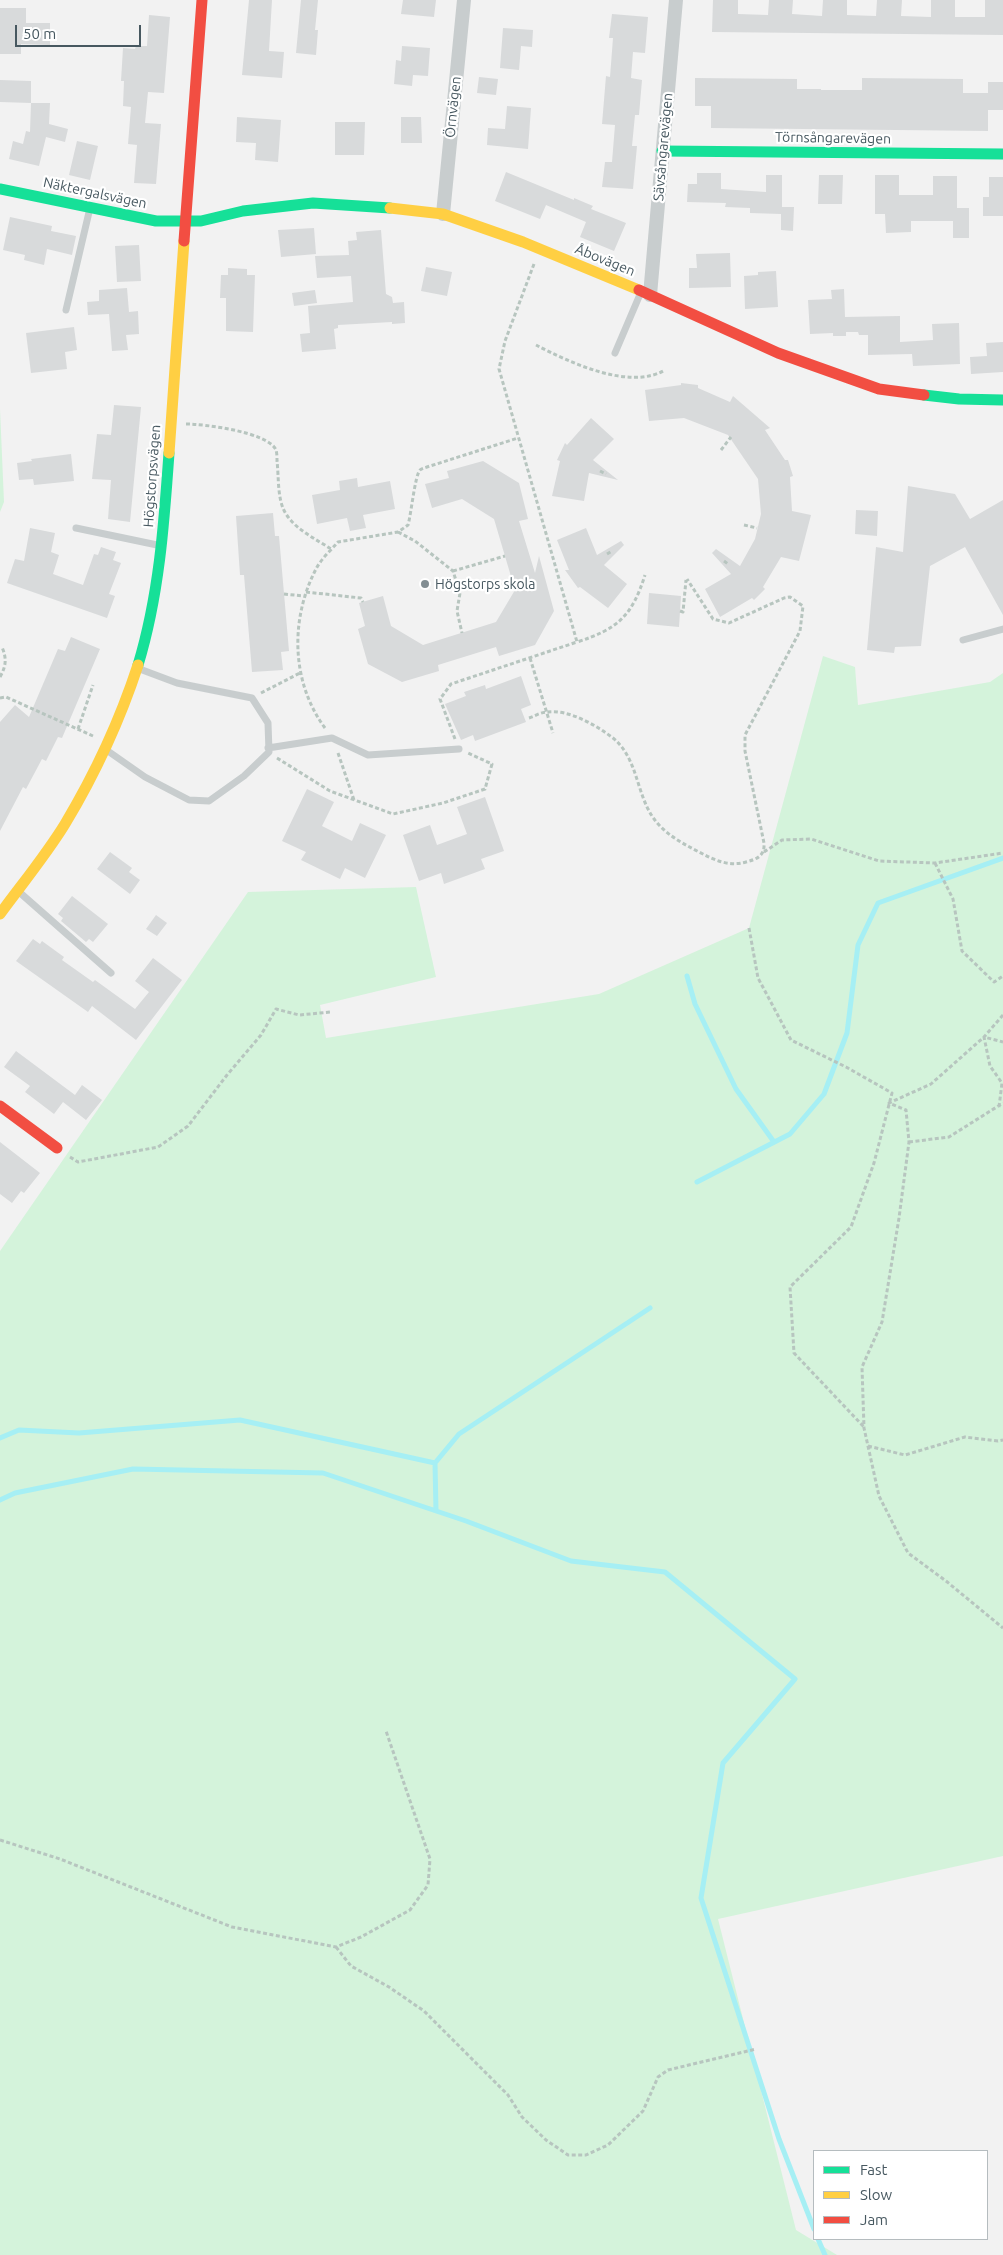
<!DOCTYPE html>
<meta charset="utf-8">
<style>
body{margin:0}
#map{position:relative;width:1003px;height:2255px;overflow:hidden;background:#f2f2f2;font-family:Ubuntu,sans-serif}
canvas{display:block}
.legend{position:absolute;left:813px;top:2150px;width:175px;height:90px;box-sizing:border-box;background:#fff;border:1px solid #b5bcbf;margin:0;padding:6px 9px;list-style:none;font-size:15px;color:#475860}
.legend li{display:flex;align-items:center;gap:10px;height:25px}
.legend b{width:25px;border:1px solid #b5bcbf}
.scale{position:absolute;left:15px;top:25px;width:126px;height:22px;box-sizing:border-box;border:2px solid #475860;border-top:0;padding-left:6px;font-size:15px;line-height:18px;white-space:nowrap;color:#475860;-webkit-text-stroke:4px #fff;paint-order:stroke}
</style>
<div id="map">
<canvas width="1003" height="2255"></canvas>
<ul class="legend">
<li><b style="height:6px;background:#16e098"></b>Fast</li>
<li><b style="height:6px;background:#ffcf43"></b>Slow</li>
<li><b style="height:6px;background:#f24e42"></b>Jam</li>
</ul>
<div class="scale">50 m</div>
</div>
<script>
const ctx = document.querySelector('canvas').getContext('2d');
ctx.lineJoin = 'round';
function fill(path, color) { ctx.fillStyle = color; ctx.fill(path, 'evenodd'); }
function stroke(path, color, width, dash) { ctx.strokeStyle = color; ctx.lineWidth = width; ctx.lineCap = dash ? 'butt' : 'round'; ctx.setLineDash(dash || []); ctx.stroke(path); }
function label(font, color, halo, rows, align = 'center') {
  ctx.font = font + ' Ubuntu,sans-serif'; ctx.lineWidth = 4.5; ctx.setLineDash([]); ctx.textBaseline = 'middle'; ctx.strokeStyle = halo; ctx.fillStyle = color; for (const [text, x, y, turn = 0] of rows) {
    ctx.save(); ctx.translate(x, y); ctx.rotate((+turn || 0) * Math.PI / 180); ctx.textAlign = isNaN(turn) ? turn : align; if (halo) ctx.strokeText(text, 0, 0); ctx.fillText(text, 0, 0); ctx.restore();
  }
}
fill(new Path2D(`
 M 0,409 L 4,502 L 0,512 Z
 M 823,656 L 855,667 L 858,705 L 990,682 L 1003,673 L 1003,1856 L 718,1919 L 796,2230 L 837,2255 L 0,2255 L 0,1251 L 248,892 L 416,887 L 436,977 L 320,1005 L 326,1038 L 599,994 L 749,928 Z`), '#d4f3db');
stroke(new Path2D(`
 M 687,976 L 695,1004 L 736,1089 L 774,1142
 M 697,1182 L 790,1134 L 824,1094 L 847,1033 L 858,945 L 878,903 L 1003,858
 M 0,1438 L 19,1430 L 79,1433 L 240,1420 L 435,1463
 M 0,1500 L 15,1493 L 133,1469 L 323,1473 L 466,1521 L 571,1561 L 665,1572 L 795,1679 L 723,1763 L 701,1898 L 779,2139 L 814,2229
 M 436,1511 L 435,1463 L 459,1434 L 650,1308
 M 818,2239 L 825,2255`), '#a6eff4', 5);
fill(new Path2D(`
 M 249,0 L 272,0 L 269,51 L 284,52 L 282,78 L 242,75 Z
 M 301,0 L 318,0 L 315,30 L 318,30 L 316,55 L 296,53 Z
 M 403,0 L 436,0 L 434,17 L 401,14 Z
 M 713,0 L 738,0 L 738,14 L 768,15 L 769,0 L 793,0 L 792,14 L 822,16 L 823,0 L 847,0 L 847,15 L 876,16 L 877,0 L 902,0 L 901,16 L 931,17 L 931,0 L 955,0 L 955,17 L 985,17 L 985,0 L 1003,0 L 1003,35 L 712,32 Z
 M 0,8 L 26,8 L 26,23 L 50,23 L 50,45 L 21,44 L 21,54 L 0,54 Z
 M 612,14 L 648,17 L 645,53 L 633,52 L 631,78 L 642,80 L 639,115 L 635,115 L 632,146 L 637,146 L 633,189 L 602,187 L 605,162 L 612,162 L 615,125 L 602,124 L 606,76 L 610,77 L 613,38 L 609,38 Z
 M 149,15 L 170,17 L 164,93 L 148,92 L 145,123 L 161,124 L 156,184 L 134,183 L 137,145 L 128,144 L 131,107 L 123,106 L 124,81 L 121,81 L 123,48 L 135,49 L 136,46 L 147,46 Z
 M 503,28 L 533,30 L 532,47 L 521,46 L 519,70 L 500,68 Z
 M 402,46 L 430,48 L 428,76 L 413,75 L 412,86 L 394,84 L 396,60 L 401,61 Z
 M 479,77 L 498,79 L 496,95 L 477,93 Z
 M 695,78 L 797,79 L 797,89 L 821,89 L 821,90 L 862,90 L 862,78 L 963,79 L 963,93 L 988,93 L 988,82 L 1003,82 L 1003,110 L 988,110 L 988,131 L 711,128 L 711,106 L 695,106 Z
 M 0,80 L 31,81 L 31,103 L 0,102 Z
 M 31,103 L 50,103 L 49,124 L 68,129 L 65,142 L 46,137 L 39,166 L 9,159 L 13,141 L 23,144 L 26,131 L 30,132 Z
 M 507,106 L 531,108 L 528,149 L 487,145 L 488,128 L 505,129 Z
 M 237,117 L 281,120 L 278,162 L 255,160 L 256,143 L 236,142 Z
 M 401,117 L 421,117 L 422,143 L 401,143 Z
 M 335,122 L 365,122 L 364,155 L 335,155 Z
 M 77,141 L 98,146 L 90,180 L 69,175 Z
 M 506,172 L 574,200 L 574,198 L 593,206 L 591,209 L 626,223 L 614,251 L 580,237 L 586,222 L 546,205 L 540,219 L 495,201 Z
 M 697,173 L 721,173 L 721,189 L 766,192 L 766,175 L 782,175 L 782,207 L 794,207 L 793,231 L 781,230 L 781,214 L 750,213 L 750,208 L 725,207 L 726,203 L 687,202 L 688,184 L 697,184 Z
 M 819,175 L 843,175 L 842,204 L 818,204 Z
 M 875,175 L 899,175 L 899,195 L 933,195 L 933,176 L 957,176 L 957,208 L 969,208 L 969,238 L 953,238 L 953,221 L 911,221 L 911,232 L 886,233 L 885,214 L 875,214 Z
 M 989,177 L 1003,177 L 1003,216 L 983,216 L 983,197 L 989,197 Z
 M 10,217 L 52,226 L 51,231 L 76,236 L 72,255 L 47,249 L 44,265 L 24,260 L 25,255 L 3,250 Z
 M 314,228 L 316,254 L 281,257 L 278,230 Z
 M 381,230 L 386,294 L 392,297 L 393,303 L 404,302 L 405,323 L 392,324 L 392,322 L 338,325 L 338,328 L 334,329 L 336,349 L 302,352 L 300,334 L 310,333 L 308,306 L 353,302 L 351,276 L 317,278 L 315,256 L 349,255 L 348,241 L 357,240 L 356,232 Z
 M 139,245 L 141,281 L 117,282 L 115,246 Z
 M 730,253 L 731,287 L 689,288 L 689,268 L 697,268 L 696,254 Z
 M 426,267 L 452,272 L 447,296 L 421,291 Z
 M 228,268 L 247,269 L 247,275 L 255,275 L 253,332 L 226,331 L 226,298 L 220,298 L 221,275 L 228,275 Z
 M 776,271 L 778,307 L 745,309 L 744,276 L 758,275 L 758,272 Z
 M 127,288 L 129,312 L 138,311 L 139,334 L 126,335 L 128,350 L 112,351 L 109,314 L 88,315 L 87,302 L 99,301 L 99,290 Z
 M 844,289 L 845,317 L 900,316 L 900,342 L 933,340 L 932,324 L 959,323 L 960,364 L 913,366 L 912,354 L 868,355 L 868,335 L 859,335 L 858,332 L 846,332 L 846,336 L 833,336 L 833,333 L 810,334 L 808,300 L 832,299 L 831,290 Z
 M 315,290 L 317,303 L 294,306 L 292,293 Z
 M 74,327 L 77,350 L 65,352 L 67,369 L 31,373 L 26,333 Z
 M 1003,342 L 1003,372 L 971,374 L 970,357 L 987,356 L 986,343 Z
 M 681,383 L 698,385 L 698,388 L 730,402 L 733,396 L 770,428 L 765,430 L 785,460 L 788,460 L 793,476 L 790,477 L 792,511 L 811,515 L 799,561 L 781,557 L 763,587 L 765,589 L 754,600 L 752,598 L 720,617 L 705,589 L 731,574 L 712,553 L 716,549 L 740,566 L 755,539 L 761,514 L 758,479 L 728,435 L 684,418 L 649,421 L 645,390 L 681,385 Z
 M 114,405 L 141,407 L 130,522 L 108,519 L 111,480 L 92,479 L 97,434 L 111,435 Z
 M 591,418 L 614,439 L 593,460 L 618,480 L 589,473 L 584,501 L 552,496 L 560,461 L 557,460 L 565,443 L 567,445 Z
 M 71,454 L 74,481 L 34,485 L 33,479 L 19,480 L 17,463 L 32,461 L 31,459 Z
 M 483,461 L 519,483 L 528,519 L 519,521 L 535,573 L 539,556 L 554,611 L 535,645 L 499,656 L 496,647 L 438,665 L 439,671 L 402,682 L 368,664 L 358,629 L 365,626 L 359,603 L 383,596 L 391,626 L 423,645 L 496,622 L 515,590 L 494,519 L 462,499 L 432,508 L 425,484 L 449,478 L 447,471 Z
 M 357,478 L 358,487 L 390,481 L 395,509 L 363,515 L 366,528 L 350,531 L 347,518 L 317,524 L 312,495 L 340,490 L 339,481 Z
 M 908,486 L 955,494 L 970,519 L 1003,500 L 1003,615 L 965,547 L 930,566 L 921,646 L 895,647 L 894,653 L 867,650 L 876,547 L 903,552 Z
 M 856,510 L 878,511 L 877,536 L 855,534 Z
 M 273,513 L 275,536 L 279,536 L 289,651 L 281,652 L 283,670 L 252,672 L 244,575 L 240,575 L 236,516 Z
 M 30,528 L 55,533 L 51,552 L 59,555 L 53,574 L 83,585 L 94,554 L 98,555 L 101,547 L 116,552 L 113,560 L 121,563 L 109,594 L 115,596 L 107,618 L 7,583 L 15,559 L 24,561 Z
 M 586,528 L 597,555 L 621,541 L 624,545 L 604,565 L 627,584 L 608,608 L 580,587 L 578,588 L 565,570 L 569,570 L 557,540 Z
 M 649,593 L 681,596 L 679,627 L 647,624 Z
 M 71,637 L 100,649 L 62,738 L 58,737 L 46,761 L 42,759 L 26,789 L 23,787 L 0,831 L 0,722 L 15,705 L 29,717 L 58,649 L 65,651 Z
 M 521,676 L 531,705 L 521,709 L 526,722 L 475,741 L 473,735 L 461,740 L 445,704 L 466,696 L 464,692 L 485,685 L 486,689 Z
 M 307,789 L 334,802 L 322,826 L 352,841 L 360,823 L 386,835 L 365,878 L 345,868 L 340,879 L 301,860 L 306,852 L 282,841 Z
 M 485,797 L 504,851 L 481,859 L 485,869 L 444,884 L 441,873 L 419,881 L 403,835 L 430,825 L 437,845 L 467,834 L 457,807 Z
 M 110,852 L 132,868 L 129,872 L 140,880 L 130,894 L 97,869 Z
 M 72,896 L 108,924 L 93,942 L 89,939 L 86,942 L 61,921 L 63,918 L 58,914 Z
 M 156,915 L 167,923 L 157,936 L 146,929 Z
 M 33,939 L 40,944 L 42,941 L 64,957 L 62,960 L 93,982 L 95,980 L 135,1009 L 149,992 L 135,981 L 153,958 L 182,980 L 136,1040 L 92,1006 L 88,1012 L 16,961 Z
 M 16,1051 L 75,1095 L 82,1085 L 102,1100 L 86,1120 L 63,1102 L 54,1114 L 25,1092 L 30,1086 L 4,1067 Z
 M 0,1142 L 40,1173 L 24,1193 L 21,1191 L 12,1203 L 0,1194 Z`), '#d8dadb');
stroke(new Path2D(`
 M 534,264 L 505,341 L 499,369 L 577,642 C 618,629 632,616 645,575
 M 536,345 C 569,362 629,391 665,370
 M 186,424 C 204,424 268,432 276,450 C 277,453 277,458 277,461 C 279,478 277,500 286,514 C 296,530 316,539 331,549
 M 721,450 L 731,437
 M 600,471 L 606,474
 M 744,525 L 757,528
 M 398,532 L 415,541 L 453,571 L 460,593 L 457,611 L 462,633
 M 607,554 L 612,551
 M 724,561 L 728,564
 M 453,571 L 505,556
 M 306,592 L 361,598 L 363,602
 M 284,594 L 304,596
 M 680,611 L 683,612 L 686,580
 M 530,658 L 553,733
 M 0,677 C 6,666 7,659 2,647
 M 261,693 L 300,673
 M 0,698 L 6,697 L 93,736
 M 529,718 C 535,716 541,712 547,712 C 568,709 596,725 613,738 C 635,756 636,785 648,809 C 659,831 678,841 699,852 C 714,860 729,867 746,862 C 757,859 765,856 764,843 L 745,751 L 745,735 L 800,631 L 803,606 L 790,597 L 784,598 L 729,623 L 713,619 L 687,579
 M 325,728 C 291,682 290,619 316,569 C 321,559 331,550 338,542 L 398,532 L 408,525 C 411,515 415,475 420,470 C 421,469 424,468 427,467 L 518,438
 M 78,729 L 93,685
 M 455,739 L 440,699 L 451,684 L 577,642
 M 338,753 L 354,800
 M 277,758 L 330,791 L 393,814 L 443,803 L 485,789 L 492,764 L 468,753
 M 764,852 L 782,840 L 811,839 L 879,861 L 935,863 L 1003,853
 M 935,863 L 953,899 L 962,951 L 994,982 L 1003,976
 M 749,928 L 758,978 L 791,1040 L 846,1067 L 892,1093 L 874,1163 L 851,1227 L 790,1287 L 794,1353 L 864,1427
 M 1003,1015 L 984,1037 L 931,1084 L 889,1103 L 906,1110 L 909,1142 L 899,1218 L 882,1322 L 862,1367 L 864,1428 L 879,1496 L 908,1553 L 946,1581 L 1003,1628
 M 999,1107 L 1002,1083 L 990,1066 L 984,1037 L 1003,1042
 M 909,1142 L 949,1137 L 1003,1103
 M 70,1157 L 78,1162 L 158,1147 L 188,1126 L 227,1075 L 261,1035 L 276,1009 L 299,1015 L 330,1012
 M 868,1446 L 905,1455 L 965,1437 L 998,1441 L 1003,1440
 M 0,1840 L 60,1859 L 232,1927 L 336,1947 L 361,1937 L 410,1910 L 428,1885 L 430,1859 L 386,1731
 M 336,1947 L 351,1966 L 389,1987 L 424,2011 L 508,2095 L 522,2117 L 546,2140 L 568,2155 L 586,2155 L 608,2145 L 643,2111 L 658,2077 L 668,2070 L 756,2049`), '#b7c5bf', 3, [4, 2.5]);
stroke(new Path2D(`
 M 66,310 L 90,208
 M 615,353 L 641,292
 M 76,528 L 162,546
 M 963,640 L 1003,629
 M 268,748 L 332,738 L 368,755 L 459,749
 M 105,749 L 145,777 L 189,800 L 209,801 L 244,776 L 269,752 L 268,723 L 252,698 L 177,683 L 137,668
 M 18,891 L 111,973`), '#c8cdce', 7);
stroke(new Path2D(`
 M 443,214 L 464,0
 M 650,295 L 676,0`), '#c8cdce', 14);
stroke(new Path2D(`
 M 662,151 L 1003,154
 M 0,189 L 156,221 L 201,221 L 243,211 L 313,203 L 390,208
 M 924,395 L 959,399 L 1003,400
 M 138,665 C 159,596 164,525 169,453`), '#16e098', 11);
stroke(new Path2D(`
 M 390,208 L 443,214 L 523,242 L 639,290
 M 169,453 L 184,241
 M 0,914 C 22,884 46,855 65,824 C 95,774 120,720 138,665`), '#ffcf43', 11);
stroke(new Path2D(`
 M 184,241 L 202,0
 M 639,290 L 778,353 L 879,389 L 924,395
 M 0,1106 L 57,1148`), '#f24e42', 11);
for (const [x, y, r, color] of [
 [425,584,5,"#838e93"]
]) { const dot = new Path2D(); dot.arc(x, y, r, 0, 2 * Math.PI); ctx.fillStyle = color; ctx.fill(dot); stroke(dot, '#fff', 2); }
label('14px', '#475860', '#fff', [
 ["Örnvägen",453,107,-84],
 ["Törnsångarevägen",833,138,1],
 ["Sävsångarevägen",663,147,-85],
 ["Näktergalsvägen",95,193,12],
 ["Åbovägen",605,260,22],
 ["Högstorpsvägen",152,476,-86]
]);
label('14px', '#475860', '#fff', [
 ["Högstorps skola",435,584]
], 'left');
</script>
